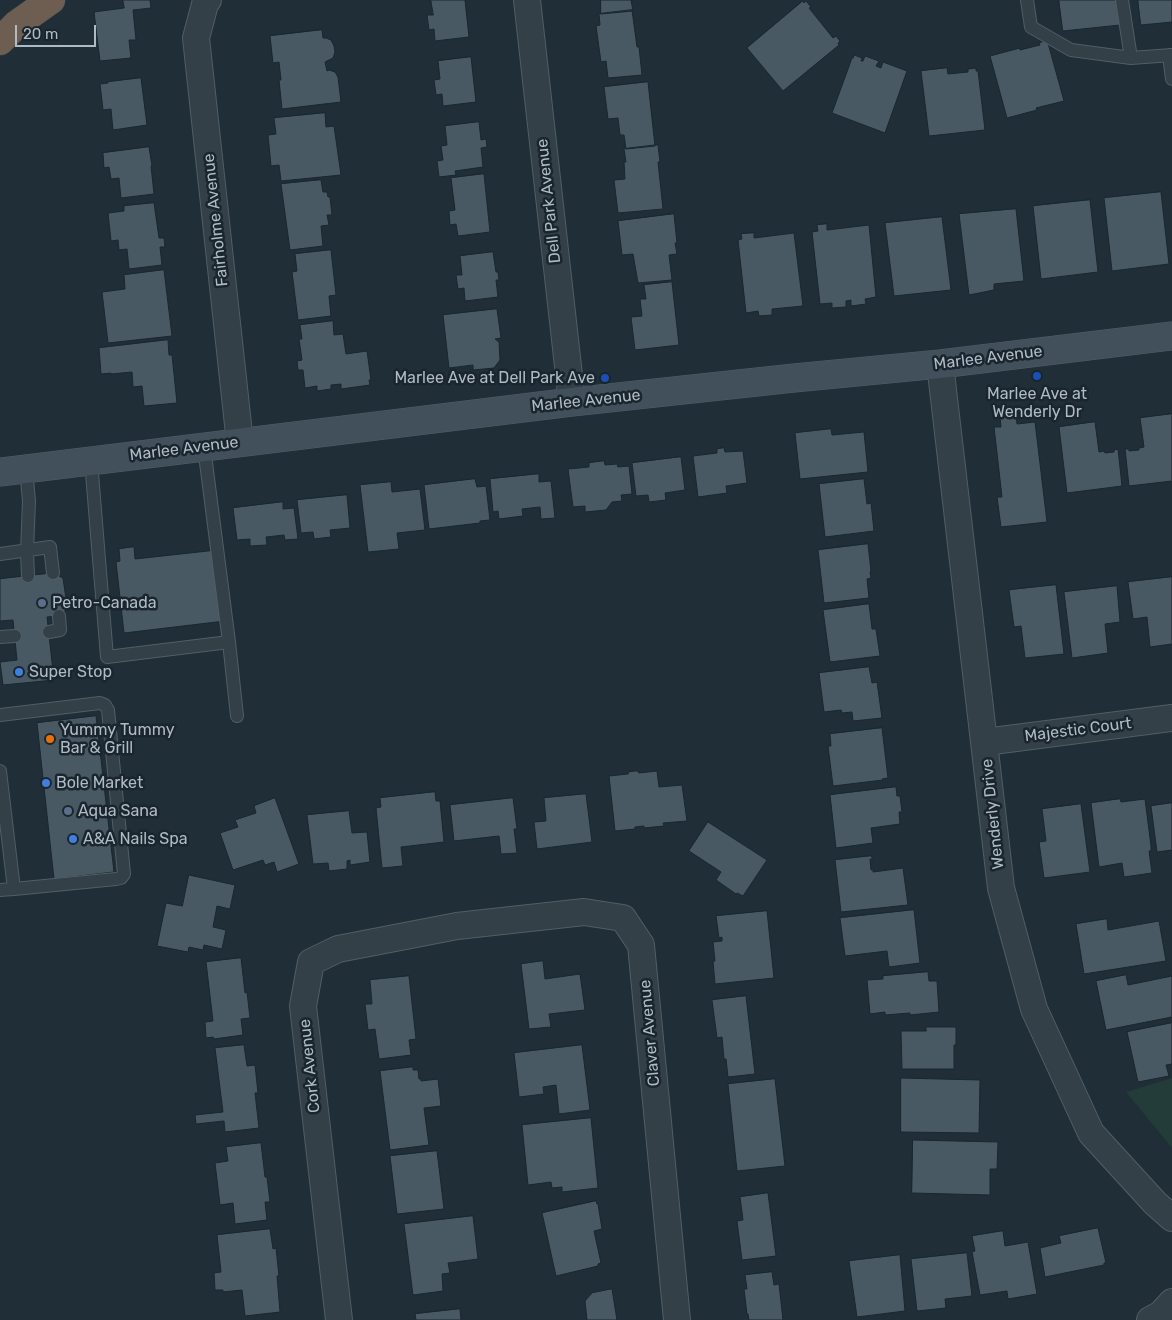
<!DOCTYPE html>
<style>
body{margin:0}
#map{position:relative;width:1172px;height:1320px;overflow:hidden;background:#202e38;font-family:Rubik,sans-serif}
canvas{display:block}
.scale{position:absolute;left:15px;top:25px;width:81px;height:22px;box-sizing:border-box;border:2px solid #aebbc5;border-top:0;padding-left:6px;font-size:15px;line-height:18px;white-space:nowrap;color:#aebbc5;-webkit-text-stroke:4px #1a252d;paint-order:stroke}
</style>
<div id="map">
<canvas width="1172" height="1320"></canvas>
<div class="scale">20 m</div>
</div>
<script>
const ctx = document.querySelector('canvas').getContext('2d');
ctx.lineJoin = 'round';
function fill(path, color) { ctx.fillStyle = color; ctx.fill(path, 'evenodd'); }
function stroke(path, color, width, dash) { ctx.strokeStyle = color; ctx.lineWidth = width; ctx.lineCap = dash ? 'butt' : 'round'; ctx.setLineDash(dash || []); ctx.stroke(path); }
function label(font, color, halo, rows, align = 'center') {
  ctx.font = font + ' Rubik,sans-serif'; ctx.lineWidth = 5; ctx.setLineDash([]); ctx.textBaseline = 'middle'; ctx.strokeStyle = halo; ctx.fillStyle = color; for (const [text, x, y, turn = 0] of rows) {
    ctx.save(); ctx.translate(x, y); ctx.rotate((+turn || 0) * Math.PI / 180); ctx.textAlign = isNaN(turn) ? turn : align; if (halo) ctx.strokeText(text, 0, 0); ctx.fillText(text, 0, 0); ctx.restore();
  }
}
fill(new Path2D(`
 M 1172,1078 L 1172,1148 L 1126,1092 Z`), '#233b39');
const building = new Path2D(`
 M 123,0 L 150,0 L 151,8 L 133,10 L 136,40 L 129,40 L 131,58 L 100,61 L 94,12 L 124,8 Z
 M 431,0 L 465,0 L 469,37 L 435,41 L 434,29 L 429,30 L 427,15 L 433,15 Z
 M 601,0 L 634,0 L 631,0 L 633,11 L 601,14 Z
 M 1059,0 L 1117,0 L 1120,25 L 1063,31 Z
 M 1138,0 L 1172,0 L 1172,22 L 1141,25 Z
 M 803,1 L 804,3 L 806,1 L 811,7 L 809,8 L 833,38 L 836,36 L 840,41 L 838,43 L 839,45 L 783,91 L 747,48 Z
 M 632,10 L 637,47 L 639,47 L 642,75 L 608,78 L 606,61 L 601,62 L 596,26 L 600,25 L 599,14 Z
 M 322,30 L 323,38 L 326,38 L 331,40 L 334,46 L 335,52 L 333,58 L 325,62 L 327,71 L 329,70 L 335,72 L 338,77 L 341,102 L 282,109 L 279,80 L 281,80 L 279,62 L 273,63 L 270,36 Z
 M 1046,41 L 1048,43 L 1064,101 L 1036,108 L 1037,110 L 1007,118 L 990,56 L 1020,48 L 1020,50 L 1040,45 L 1039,43 Z
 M 854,55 L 862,58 L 861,61 L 863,61 L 865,56 L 879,61 L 876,66 L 881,68 L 883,62 L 907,71 L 885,133 L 832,113 L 852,58 L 853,58 Z
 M 471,57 L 476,102 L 443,106 L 442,94 L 436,95 L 434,80 L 440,79 L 438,61 Z
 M 947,68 L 948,74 L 968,72 L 968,69 L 976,68 L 976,71 L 978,71 L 985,130 L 929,136 L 921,71 Z
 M 141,78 L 147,125 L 113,130 L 111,109 L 103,110 L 100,84 L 108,83 L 108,82 Z
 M 648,82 L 655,146 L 626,149 L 624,135 L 620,135 L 618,118 L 608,119 L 604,87 Z
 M 325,113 L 326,127 L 334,126 L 341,175 L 281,181 L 279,165 L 271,166 L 268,135 L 276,134 L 274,118 Z
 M 479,122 L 481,140 L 486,139 L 487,147 L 481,148 L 483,167 L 455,171 L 456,175 L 439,177 L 437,161 L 443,160 L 441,146 L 447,145 L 445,126 Z
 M 658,145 L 660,162 L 658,162 L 663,209 L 618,213 L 614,180 L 625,179 L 624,162 L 626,162 L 624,149 Z
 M 149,147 L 152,166 L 151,166 L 154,194 L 121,198 L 119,178 L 111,179 L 109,167 L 104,168 L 103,153 Z
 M 484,174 L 490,232 L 458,236 L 456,224 L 450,225 L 449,211 L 455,210 L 451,178 Z
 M 321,180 L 323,192 L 327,192 L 328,197 L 330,197 L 332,215 L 327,215 L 329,225 L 321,226 L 323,246 L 290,250 L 281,184 Z
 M 1161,192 L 1169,264 L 1112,271 L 1104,198 Z
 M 1090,200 L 1098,272 L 1041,279 L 1033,206 Z
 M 154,203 L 159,238 L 164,238 L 165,247 L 160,247 L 162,265 L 129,269 L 127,249 L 119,250 L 118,240 L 111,241 L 108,213 L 124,211 L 124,206 Z
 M 1016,209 L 1024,281 L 994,284 L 994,290 L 969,295 L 959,214 Z
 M 674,214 L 677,243 L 675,243 L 677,254 L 669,255 L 672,280 L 638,283 L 633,254 L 622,255 L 618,221 Z
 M 942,217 L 951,290 L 894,296 L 885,223 Z
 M 827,224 L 827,230 L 869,225 L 876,297 L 865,299 L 866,304 L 851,306 L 851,300 L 846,301 L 846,307 L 832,308 L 832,303 L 820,304 L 812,232 L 818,231 L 817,225 Z
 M 754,233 L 754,238 L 794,233 L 803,306 L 772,309 L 772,315 L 759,316 L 758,311 L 746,313 L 738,240 L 742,239 L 741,234 Z
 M 331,250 L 336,295 L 329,296 L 331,316 L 298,320 L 292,272 L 297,271 L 295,254 Z
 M 493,252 L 496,272 L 498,272 L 499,280 L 496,280 L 498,297 L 465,301 L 464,288 L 458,289 L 456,275 L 462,275 L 460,256 Z
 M 164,270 L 172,336 L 108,343 L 102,292 L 125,289 L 124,275 Z
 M 672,282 L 679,345 L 635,350 L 631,317 L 642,316 L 640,299 L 646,299 L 644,285 Z
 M 497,309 L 501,338 L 495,339 L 499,342 L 500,360 L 494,368 L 473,370 L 473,365 L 449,368 L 443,315 Z
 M 333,321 L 334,335 L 343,334 L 346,354 L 367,351 L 371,380 L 369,380 L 370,385 L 341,389 L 341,384 L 331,385 L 331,389 L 317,391 L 317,386 L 305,388 L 303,370 L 298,370 L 297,361 L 302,360 L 299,339 L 302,339 L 300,325 Z
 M 168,340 L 169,355 L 172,355 L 177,403 L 144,406 L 142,386 L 133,387 L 132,372 L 111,374 L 111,373 L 101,374 L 99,348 Z
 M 1172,414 L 1172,481 L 1129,486 L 1125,449 L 1129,449 L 1129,451 L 1139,450 L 1139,448 L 1144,447 L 1140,418 Z
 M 1016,415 L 1017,424 L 1035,422 L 1047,522 L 1001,527 L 997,497 L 1002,497 L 994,427 L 1001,427 L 1000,417 Z
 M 1095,422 L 1099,452 L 1104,451 L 1105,453 L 1114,452 L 1114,450 L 1118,449 L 1122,486 L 1067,493 L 1059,427 Z
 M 831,429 L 832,435 L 864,432 L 868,472 L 800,479 L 795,433 Z
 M 724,448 L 725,452 L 743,451 L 747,483 L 726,486 L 727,493 L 698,497 L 693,456 L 717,453 L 717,449 Z
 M 681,457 L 685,490 L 665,493 L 666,500 L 649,502 L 648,495 L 636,496 L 632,463 Z
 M 604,461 L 605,465 L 617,464 L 618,467 L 629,466 L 632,494 L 621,495 L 622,501 L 612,502 L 606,510 L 585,512 L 585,506 L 573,507 L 568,469 L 589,467 L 589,463 Z
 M 539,474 L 539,482 L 551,481 L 555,518 L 541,519 L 540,507 L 522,509 L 523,516 L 499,519 L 498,511 L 493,512 L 490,479 Z
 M 475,479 L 477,487 L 486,486 L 490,520 L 480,521 L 480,523 L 429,529 L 424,485 Z
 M 864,479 L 867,504 L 871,503 L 874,531 L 825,537 L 819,484 Z
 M 391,482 L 392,492 L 420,489 L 425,530 L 397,533 L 399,549 L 368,552 L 360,485 Z
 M 347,495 L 350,528 L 330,530 L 331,537 L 314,539 L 313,532 L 301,533 L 297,500 Z
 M 283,502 L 283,509 L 294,508 L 298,539 L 285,540 L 284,535 L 266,537 L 267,545 L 250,546 L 250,539 L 237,540 L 233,508 Z
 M 868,544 L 871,571 L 870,572 L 871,578 L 867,579 L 869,598 L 824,603 L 818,550 Z
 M 134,547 L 135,559 L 217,550 L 225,621 L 124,633 L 116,562 L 120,561 L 119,549 Z
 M 53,573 L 63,578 L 67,606 L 66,610 L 59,616 L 47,617 L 54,680 L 3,685 L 0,662 L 17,660 L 13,620 L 0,621 L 0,579 Z
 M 1172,577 L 1172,644 L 1150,647 L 1147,617 L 1133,619 L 1128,582 Z
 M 1056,585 L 1064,654 L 1025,658 L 1021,626 L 1014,627 L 1009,590 Z
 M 1117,586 L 1120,622 L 1105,624 L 1108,653 L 1072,658 L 1064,592 Z
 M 869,604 L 872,629 L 876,629 L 880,656 L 830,662 L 823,610 Z
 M 869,667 L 872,683 L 877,682 L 882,718 L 853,721 L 852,712 L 842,713 L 841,710 L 824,712 L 819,673 Z
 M 96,716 L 114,872 L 54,879 L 37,723 Z
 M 882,728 L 888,778 L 882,779 L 883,780 L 833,786 L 828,746 L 831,746 L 830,734 Z
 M 637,771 L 639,773 L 657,771 L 659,787 L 682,785 L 687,821 L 663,823 L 664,826 L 644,828 L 644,826 L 635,827 L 635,829 L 615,831 L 609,776 L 628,774 L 629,772 Z
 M 896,787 L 897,796 L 900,796 L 902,812 L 899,812 L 900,824 L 871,828 L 873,843 L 836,848 L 830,795 Z
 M 435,792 L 436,801 L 440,801 L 444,842 L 401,847 L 403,866 L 382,868 L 376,808 L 381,807 L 380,798 Z
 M 586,794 L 592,842 L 537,849 L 534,822 L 546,821 L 544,798 Z
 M 275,798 L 299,864 L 277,872 L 274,862 L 265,865 L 263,860 L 233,870 L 220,833 L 238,827 L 235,820 L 256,813 L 254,806 Z
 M 513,798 L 517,829 L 514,829 L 517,853 L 501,854 L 499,836 L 454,841 L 450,805 Z
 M 1120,799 L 1121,802 L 1145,799 L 1151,846 L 1151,851 L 1149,851 L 1152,873 L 1124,877 L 1122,863 L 1099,867 L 1091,803 Z
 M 1172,803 L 1172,850 L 1157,852 L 1151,806 Z
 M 1081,804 L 1090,872 L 1044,878 L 1039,842 L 1046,841 L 1042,809 Z
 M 349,811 L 352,833 L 367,832 L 370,862 L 350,865 L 350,860 L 347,861 L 347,869 L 329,871 L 328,863 L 313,864 L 307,815 Z
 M 708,822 L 767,860 L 743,896 L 737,893 L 736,894 L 716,880 L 721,872 L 689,851 Z
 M 871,856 L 873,859 L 870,859 L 871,870 L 873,869 L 873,872 L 903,868 L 908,905 L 841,912 L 835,860 Z
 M 189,875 L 235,885 L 230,909 L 217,906 L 213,927 L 226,930 L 222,949 L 204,945 L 203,950 L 189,947 L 188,952 L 157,946 L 166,903 L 182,906 Z
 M 914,910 L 920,963 L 889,967 L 887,951 L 845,956 L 840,918 Z
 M 767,911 L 774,978 L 715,984 L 713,961 L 715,961 L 713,942 L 722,941 L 722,937 L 719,938 L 716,916 Z
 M 1107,919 L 1108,930 L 1159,921 L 1166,961 L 1084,974 L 1076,924 Z
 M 241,958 L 245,993 L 247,992 L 250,1018 L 241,1019 L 243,1035 L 214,1039 L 213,1037 L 206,1038 L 205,1022 L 213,1021 L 206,962 Z
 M 543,961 L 545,979 L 580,974 L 585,1010 L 549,1014 L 551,1027 L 529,1029 L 521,964 Z
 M 928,972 L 929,981 L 937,981 L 939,1012 L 910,1015 L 910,1013 L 885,1015 L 885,1012 L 870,1014 L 867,980 L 883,979 L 883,976 Z
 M 1126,975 L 1128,985 L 1172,976 L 1172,1017 L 1106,1030 L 1096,981 Z
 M 409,976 L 416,1039 L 409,1040 L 411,1055 L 379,1059 L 375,1029 L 368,1030 L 365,1004 L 372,1004 L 370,980 Z
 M 746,996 L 755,1074 L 728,1077 L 726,1059 L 724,1059 L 722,1037 L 717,1038 L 712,1000 Z
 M 1172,1023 L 1172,1064 L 1166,1065 L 1169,1076 L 1138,1082 L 1127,1032 Z
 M 926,1027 L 956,1027 L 956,1045 L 954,1045 L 954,1069 L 902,1069 L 901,1031 L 926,1031 Z
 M 244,1045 L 247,1066 L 255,1065 L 258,1093 L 255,1093 L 259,1128 L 225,1132 L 224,1121 L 196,1124 L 195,1115 L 223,1112 L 215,1048 Z
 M 582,1045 L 590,1110 L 559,1114 L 556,1085 L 543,1087 L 544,1094 L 519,1097 L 514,1053 Z
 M 413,1067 L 413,1070 L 418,1070 L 419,1079 L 421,1079 L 421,1081 L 438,1079 L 441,1106 L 424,1108 L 429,1145 L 390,1150 L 380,1071 Z
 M 901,1078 L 980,1080 L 979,1133 L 901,1132 Z
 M 775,1079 L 785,1166 L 737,1171 L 728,1084 Z
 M 591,1118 L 598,1188 L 562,1192 L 562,1187 L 552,1188 L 551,1182 L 528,1185 L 522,1125 Z
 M 913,1140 L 998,1142 L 997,1169 L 990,1169 L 990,1195 L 912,1193 Z
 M 261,1143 L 265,1177 L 267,1177 L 270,1202 L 265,1202 L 267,1220 L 235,1224 L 233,1203 L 220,1205 L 215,1163 L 228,1161 L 226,1147 Z
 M 437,1151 L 444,1209 L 397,1214 L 390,1156 Z
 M 768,1193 L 776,1256 L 742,1260 L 737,1221 L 743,1220 L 740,1197 Z
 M 596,1201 L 597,1204 L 598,1204 L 602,1229 L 594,1231 L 601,1263 L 598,1264 L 598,1266 L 556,1276 L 542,1213 Z
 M 473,1216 L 478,1259 L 448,1263 L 450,1273 L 442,1274 L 443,1291 L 413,1295 L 404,1224 Z
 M 1098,1228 L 1106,1263 L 1104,1263 L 1104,1265 L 1045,1277 L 1040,1248 L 1061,1243 L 1059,1236 Z
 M 270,1229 L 273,1249 L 276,1248 L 279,1276 L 277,1276 L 280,1312 L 245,1316 L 242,1290 L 223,1292 L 223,1290 L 215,1290 L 214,1273 L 221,1272 L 217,1235 Z
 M 1003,1231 L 1005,1246 L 1028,1242 L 1037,1294 L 1008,1299 L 1007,1291 L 980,1295 L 972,1252 L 975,1251 L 972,1236 Z
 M 967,1253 L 972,1296 L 945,1299 L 946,1308 L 917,1311 L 911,1259 Z
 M 900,1255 L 905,1311 L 857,1317 L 849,1261 Z
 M 772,1272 L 774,1285 L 779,1284 L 783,1320 L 749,1320 L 748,1314 L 747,1314 L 744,1289 L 747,1289 L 745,1275 Z
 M 612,1289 L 617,1320 L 587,1320 L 585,1301 L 592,1293 Z
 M 460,1309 L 461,1320 L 416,1320 L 415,1314 Z`);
fill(building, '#485964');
stroke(building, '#1b272f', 1);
const lane = new Path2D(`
 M 1027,0 L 1031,27 L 1071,50 L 1131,58 L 1172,55
 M 1122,0 L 1131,58
 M 1169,55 L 1172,79
 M 204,447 L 229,642 L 237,716
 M 91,461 L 107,657 L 229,642
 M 26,469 L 29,501 L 27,551 L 28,576
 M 0,554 L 50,547 L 53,573
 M 49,632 L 60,630 L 59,616
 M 0,637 L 15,636
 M 0,715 L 100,703 L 105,705 L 108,710 L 124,874 L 121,878 L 116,879 L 14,889
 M 0,771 L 14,889 L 0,890`);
const street = new Path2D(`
 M 208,0 L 205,4 L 196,38 L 240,443
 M 527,0 L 572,402
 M 940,364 L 1001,888 L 1034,1009 L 1091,1133 L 1155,1203 L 1172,1218
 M 985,742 L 1172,718
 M 339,1320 L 303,1006 L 311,962 L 338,949 L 457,926 L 584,912 L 623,918 L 641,945 L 677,1320
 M 1150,1320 L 1161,1314 L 1172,1302`);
const secondary = new Path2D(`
 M 0,472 L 572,402 L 794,378 L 940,364 L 1172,336`);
const highway = new Path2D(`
 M 0,41 L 17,24 L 51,0`);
stroke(lane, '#515e66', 14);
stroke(street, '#515e66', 28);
stroke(secondary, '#515e66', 29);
stroke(highway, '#3e4b53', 29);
stroke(lane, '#344048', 12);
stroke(street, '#344048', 26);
stroke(secondary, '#42505b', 28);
stroke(highway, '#6e5e51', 28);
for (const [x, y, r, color] of [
 [1037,376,5,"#1a4fb4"],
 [605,378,5,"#1a4fb4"],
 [42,603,5,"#5c6f8a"],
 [19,672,5,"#3f7fe0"],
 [50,739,5,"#e8710a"],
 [46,783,5,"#3f7fe0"],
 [68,811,5,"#5c6f8a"],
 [73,839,5,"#3f7fe0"]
]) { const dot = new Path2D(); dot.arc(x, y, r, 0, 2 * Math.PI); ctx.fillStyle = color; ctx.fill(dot); stroke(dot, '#1a252d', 2); }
label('16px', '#aebbc5', '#1a252d', [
 ["Dell Park Avenue",549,201,-96],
 ["Fairholme Avenue",216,220,-96],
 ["Marlee Avenue",988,358,-7],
 ["Marlee Avenue",586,401,-6],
 ["Marlee Avenue",184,449,-7],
 ["Majestic Court",1078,730,-7],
 ["Wenderly Drive",993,814,-96],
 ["Claver Avenue",650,1033,-95],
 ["Cork Avenue",310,1066,-96]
]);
label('16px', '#aebbc5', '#1a252d', [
 ["Marlee Ave at Dell Park Ave",595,378,"right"],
 ["Marlee Ave at",1037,394,"center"],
 ["Wenderly Dr",1037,412,"center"],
 ["Petro-Canada",52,603],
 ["Super Stop",29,672],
 ["Yummy Tummy",60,730],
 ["Bar & Grill",60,748],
 ["Bole Market",56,783],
 ["Aqua Sana",78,811],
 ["A&A Nails Spa",83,839]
], 'left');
</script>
